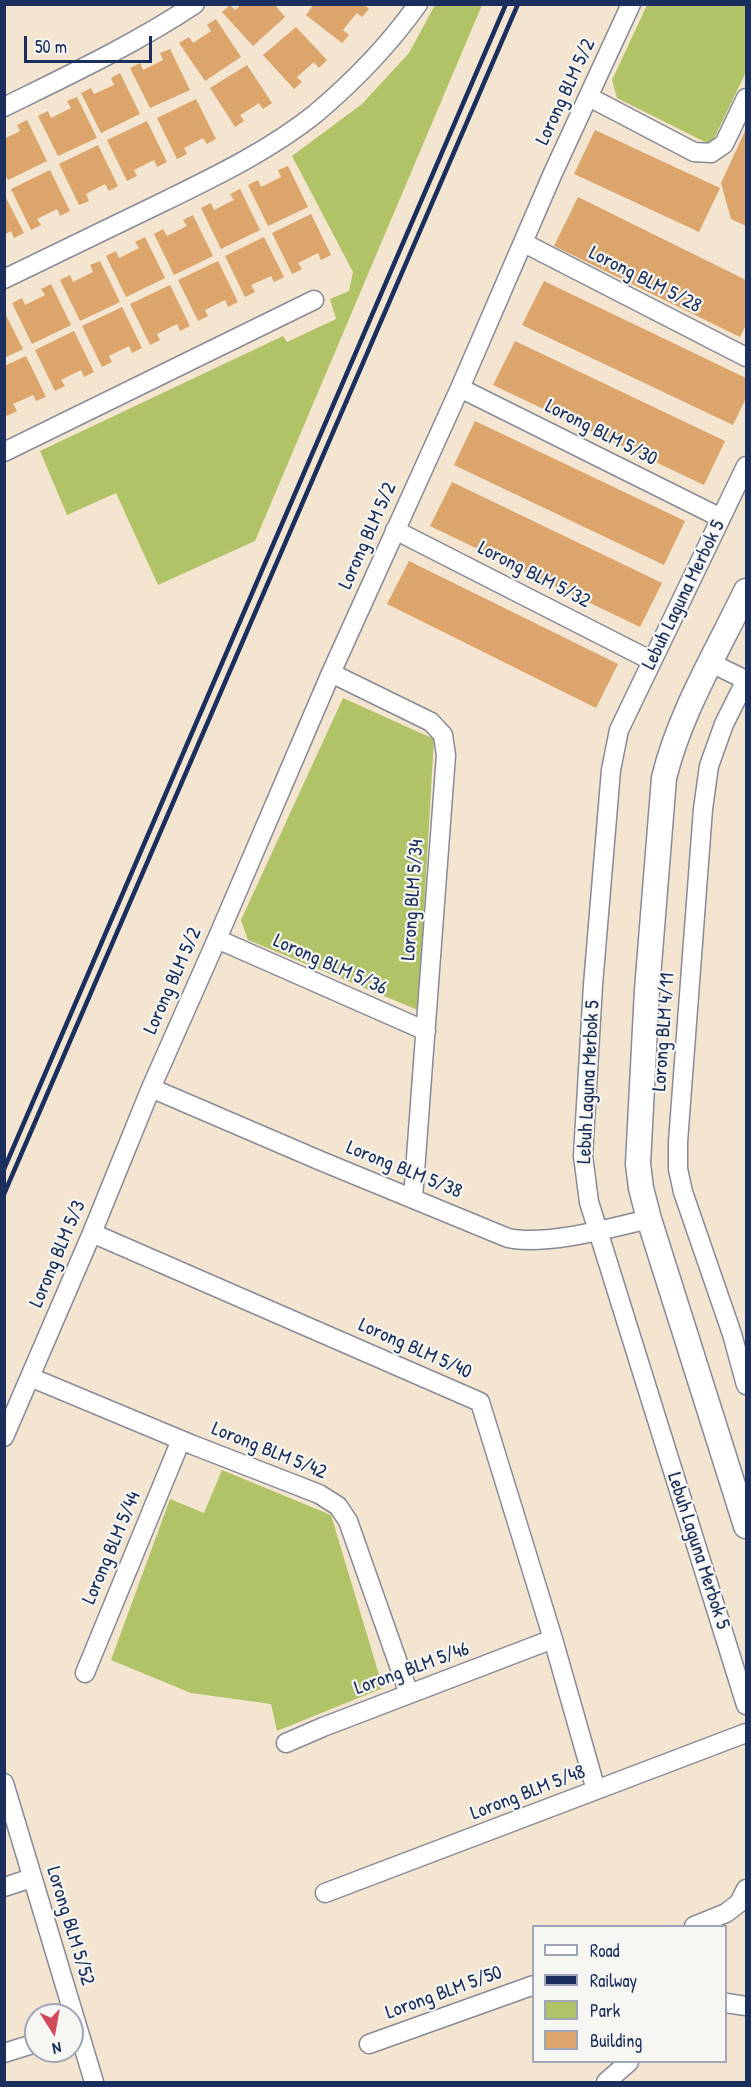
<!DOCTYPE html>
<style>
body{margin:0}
#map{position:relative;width:751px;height:2087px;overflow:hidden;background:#f3e5d0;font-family:"Patrick Hand",sans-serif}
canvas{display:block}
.frame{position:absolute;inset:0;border:6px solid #1b2f5e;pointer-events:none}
.legend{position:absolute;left:532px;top:1925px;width:195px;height:138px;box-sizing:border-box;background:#f6f6f2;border:2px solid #9ea6b7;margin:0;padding:8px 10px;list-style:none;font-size:18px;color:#1b2f5e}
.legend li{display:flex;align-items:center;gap:12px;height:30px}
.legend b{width:30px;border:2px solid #9ea6b7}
.north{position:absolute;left:24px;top:2003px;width:60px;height:60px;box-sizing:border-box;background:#f6f6f2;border:2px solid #9ea6b7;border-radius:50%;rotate:169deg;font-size:16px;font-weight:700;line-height:24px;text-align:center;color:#1b2f5e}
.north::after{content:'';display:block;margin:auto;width:21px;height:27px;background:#d1495b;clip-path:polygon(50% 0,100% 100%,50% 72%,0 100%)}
.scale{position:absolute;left:24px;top:36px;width:128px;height:27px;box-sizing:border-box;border:3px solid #1b2f5e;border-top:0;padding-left:8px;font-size:18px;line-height:21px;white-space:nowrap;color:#1b2f5e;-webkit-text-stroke:4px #f6f6f2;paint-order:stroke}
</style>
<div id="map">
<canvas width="751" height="2087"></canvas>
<div class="frame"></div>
<ul class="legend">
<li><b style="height:8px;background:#fff"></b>Road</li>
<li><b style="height:8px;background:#1b2f5e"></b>Railway</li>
<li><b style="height:16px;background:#b1c367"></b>Park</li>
<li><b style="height:16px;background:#dba56b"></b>Building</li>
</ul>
<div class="north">N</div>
<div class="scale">50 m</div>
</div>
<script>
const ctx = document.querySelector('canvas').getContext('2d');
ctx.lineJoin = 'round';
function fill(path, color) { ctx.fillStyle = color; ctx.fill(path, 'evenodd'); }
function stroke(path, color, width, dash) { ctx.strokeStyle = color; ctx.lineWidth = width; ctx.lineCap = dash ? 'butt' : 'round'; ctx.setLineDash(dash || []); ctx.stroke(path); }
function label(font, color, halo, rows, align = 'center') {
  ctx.font = font + ' "Patrick Hand",sans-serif'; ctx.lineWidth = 4.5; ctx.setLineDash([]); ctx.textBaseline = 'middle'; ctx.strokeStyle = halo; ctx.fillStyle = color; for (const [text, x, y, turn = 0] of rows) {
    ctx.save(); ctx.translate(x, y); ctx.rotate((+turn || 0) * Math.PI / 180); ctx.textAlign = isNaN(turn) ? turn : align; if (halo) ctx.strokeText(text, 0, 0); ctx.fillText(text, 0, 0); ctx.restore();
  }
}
fill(new Path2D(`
 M 435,5 L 482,5 L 255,541 L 158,585 L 116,493 L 67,515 L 40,451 L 283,336 L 287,342 L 336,319 L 330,299 L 349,291 L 353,272 L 292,156 L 362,104 L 409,53 Z
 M 647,5 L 746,5 L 746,72 L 711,145 L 617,98 L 612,80 Z
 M 343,698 L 434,739 L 418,1010 L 248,940 L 241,920 Z
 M 222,1470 L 331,1515 L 383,1688 L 277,1731 L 271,1704 L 191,1693 L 111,1660 L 170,1499 L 204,1513 Z`), '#b1c367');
fill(new Path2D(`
 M 242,4 L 274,4 L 285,17 L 253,46 L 222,12 L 230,5 L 235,10 Z
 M 314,4 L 364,4 L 369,9 L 362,17 L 357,13 L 350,21 L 343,30 L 349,35 L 342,43 L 306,15 Z
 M 216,19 L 241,57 L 205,81 L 179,43 L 189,37 L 193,43 L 211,31 L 207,25 Z
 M 296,27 L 327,60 L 319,68 L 314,62 L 297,77 L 302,82 L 294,89 L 263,55 Z
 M 170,49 L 190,90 L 150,108 L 130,68 L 140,63 L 143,70 L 163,60 L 160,53 Z
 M 247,65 L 272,103 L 263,109 L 259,103 L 250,109 L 240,115 L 244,121 L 235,127 L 210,88 Z
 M 120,73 L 140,114 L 101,133 L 81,93 L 91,88 L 94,94 L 114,85 L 111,78 Z
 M 77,97 L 97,138 L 58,156 L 38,116 L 48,111 L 51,118 L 71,108 L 67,101 Z
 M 196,99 L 216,139 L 207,144 L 203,138 L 184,148 L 187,154 L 177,159 L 157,118 Z
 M 27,120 L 47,161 L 8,180 L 4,174 L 4,139 L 20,131 L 17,125 Z
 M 147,121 L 167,162 L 157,167 L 154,160 L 134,170 L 137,176 L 127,181 L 107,140 Z
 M 746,129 L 746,226 L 731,219 L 721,183 Z
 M 595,130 L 720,188 L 699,232 L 574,174 Z
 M 98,145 L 118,186 L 109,191 L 105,184 L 86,194 L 89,201 L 79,205 L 59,164 Z
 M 288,166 L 308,207 L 268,226 L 248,185 L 258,180 L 261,187 L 281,177 L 278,170 Z
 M 50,170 L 70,211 L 60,216 L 57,209 L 37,219 L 41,225 L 31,230 L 11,189 Z
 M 240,189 L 260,230 L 221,249 L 201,208 L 211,203 L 214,210 L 234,200 L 230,194 Z
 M 4,194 L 24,233 L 14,238 L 11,231 L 4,235 Z
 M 578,197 L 746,280 L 746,325 L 740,337 L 554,246 Z
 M 311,214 L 331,255 L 321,260 L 318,253 L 298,263 L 302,269 L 292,274 L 272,233 Z
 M 193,215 L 213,256 L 174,275 L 154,234 L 163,229 L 167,236 L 187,226 L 183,220 Z
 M 145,237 L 165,278 L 126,297 L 106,256 L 116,251 L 119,258 L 139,248 L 135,242 Z
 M 264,237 L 284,277 L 274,282 L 271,276 L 251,285 L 255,292 L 245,297 L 225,256 Z
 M 100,261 L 120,302 L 80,321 L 60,280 L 70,275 L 73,282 L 93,272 L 90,265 Z
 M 218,261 L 238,302 L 228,307 L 225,300 L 205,310 L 208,316 L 198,321 L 178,280 Z
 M 544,281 L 746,378 L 746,398 L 733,425 L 522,325 Z
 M 51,284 L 71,325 L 32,344 L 12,303 L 22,298 L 25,305 L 45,295 L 41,289 Z
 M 170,285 L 190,326 L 180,331 L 177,324 L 157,334 L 160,340 L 150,345 L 130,304 Z
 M 122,307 L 142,348 L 132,353 L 129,346 L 109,356 L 112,362 L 102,367 L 82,326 Z
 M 4,311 L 23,349 L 4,358 Z
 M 74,331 L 94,372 L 84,377 L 81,370 L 61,380 L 65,386 L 55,391 L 35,350 Z
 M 515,341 L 725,441 L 704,485 L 493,385 Z
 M 26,356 L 46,397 L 36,401 L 33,395 L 13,404 L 17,411 L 7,416 L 4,411 L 4,366 Z
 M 475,421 L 685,521 L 664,565 L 454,465 Z
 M 452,482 L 662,583 L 640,627 L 430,526 Z
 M 409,561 L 618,664 L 596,708 L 387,604 Z`), '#dba56b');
const minor = new Path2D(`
 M 589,97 L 694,152 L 711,153 L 724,144 L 746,98
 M 4,107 C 69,75 135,44 195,4
 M 524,243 L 746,357
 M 4,279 C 58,253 111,227 165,201 C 216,176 270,150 315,114 C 353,82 389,45 418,4
 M 460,388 L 721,518
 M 4,452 L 314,300
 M 746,466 L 619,730 L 611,770 L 593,985 L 583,1156 L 589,1202 L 746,1705
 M 395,530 L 652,661
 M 711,663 L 746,680
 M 331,673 L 431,722 L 443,735 L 446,755 L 413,1198
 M 746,680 L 724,724 L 709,766 L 703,809 L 678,1142 L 678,1169 L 683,1192 L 732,1334 L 746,1385
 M 217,939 L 426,1031
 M 151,1088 L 321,1161 L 508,1238 C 546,1246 611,1228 649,1219
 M 92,1233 L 480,1402 L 553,1639 L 596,1790
 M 30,1377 L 193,1445 L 319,1494 L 338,1506 L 348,1521 L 409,1694
 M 4,1437 L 92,1233 L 151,1088 L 217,939 L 331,673 L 460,388 L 553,173 L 631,4
 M 85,1673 L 181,1440
 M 286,1743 L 323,1727 L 553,1639
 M 4,1783 L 94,2082
 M 4,1887 L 32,1878
 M 325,1893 L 746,1733
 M 694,1926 L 726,1913 L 739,1903 L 746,1889
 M 726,2003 L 746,2006
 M 369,2044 L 534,1985
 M 4,2053 L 36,2043
 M 606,2082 L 629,2062`);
const tertiary = new Path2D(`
 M 746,591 C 717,652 680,712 664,778 L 647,990 L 638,1164 L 641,1188 L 649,1219 L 746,1526`);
stroke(minor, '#878a97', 21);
stroke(tertiary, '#878a97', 27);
stroke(minor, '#fff', 18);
stroke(tertiary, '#fff', 24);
stroke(new Path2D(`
 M 4,1169 L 506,4
 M 4,1194 L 518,4`), '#1b2f5e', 4.5);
label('20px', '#1b2f5e', '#f6f6f2', [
 ["Lorong BLM 5/2",566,92,-65],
 ["Lorong BLM 5/28",645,280,27],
 ["Lorong BLM 5/30",601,433,27],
 ["Lorong BLM 5/2",368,536,-66],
 ["Lorong BLM 5/32",534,575,27],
 ["Lebuh Laguna Merbok 5",684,595,-64],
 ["Lorong BLM 5/34",413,900,-86],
 ["Lorong BLM 5/36",330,965,24],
 ["Lorong BLM 5/2",173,981,-66],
 ["Lorong BLM 4/11",664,1032,-86],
 ["Lebuh Laguna Merbok 5",589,1082,-87],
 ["Lorong BLM 5/38",404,1170,22],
 ["Lorong BLM 5/3",58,1254,-67],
 ["Lorong BLM 5/40",415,1349,24],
 ["Lorong BLM 5/42",269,1451,22],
 ["Lorong BLM 5/44",112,1548,-67],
 ["Lebuh Laguna Merbok 5",698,1551,72],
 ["Lorong BLM 5/46",412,1669,-20],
 ["Lorong BLM 5/48",528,1793,-21],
 ["Lorong BLM 5/52",70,1926,73],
 ["Lorong BLM 5/50",444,1993,-20]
]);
</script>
